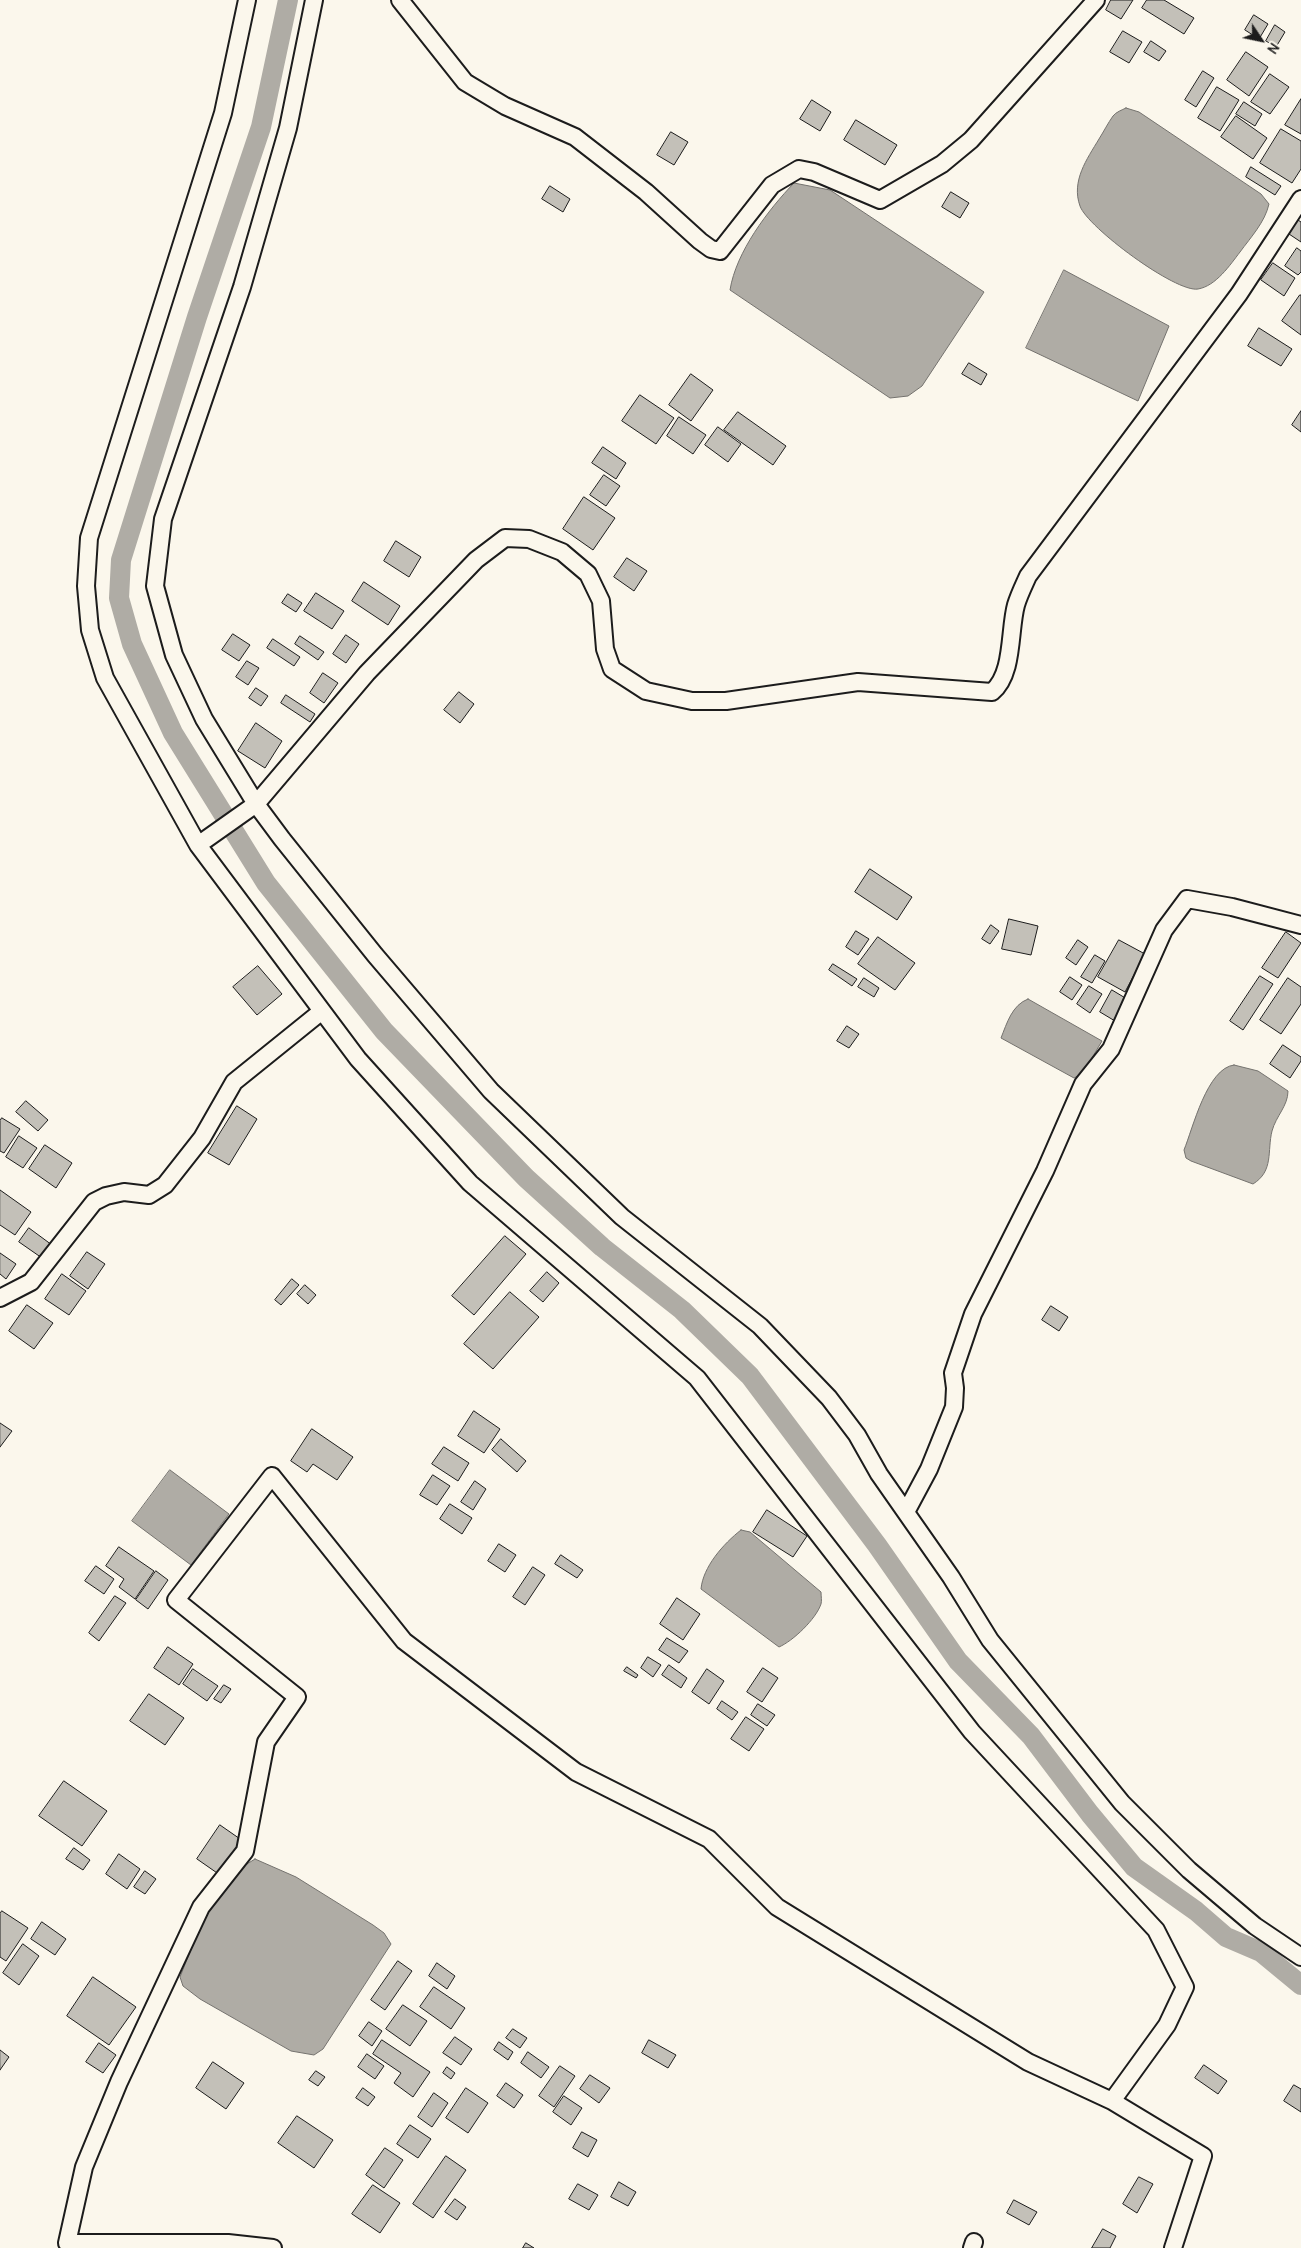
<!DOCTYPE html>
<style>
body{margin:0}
#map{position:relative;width:1301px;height:2248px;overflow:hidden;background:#fbf7ec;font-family:Delius,sans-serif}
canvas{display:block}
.north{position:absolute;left:1236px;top:15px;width:50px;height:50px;-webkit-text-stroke:4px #fbf7ec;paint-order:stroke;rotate:124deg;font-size:14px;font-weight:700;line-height:20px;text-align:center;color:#1c1c1c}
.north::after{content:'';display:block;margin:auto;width:18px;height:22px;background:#1c1c1c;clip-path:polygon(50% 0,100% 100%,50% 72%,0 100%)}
</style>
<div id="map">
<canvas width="1301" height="2248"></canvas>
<div class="north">N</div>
</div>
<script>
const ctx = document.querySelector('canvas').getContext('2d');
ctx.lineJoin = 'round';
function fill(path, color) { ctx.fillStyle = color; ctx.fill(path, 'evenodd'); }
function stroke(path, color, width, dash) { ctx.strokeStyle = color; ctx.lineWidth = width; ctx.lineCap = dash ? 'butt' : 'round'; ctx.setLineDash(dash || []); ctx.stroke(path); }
const water = new Path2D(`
 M 1126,108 L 1139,112 L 1261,194 L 1269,204 C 1265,222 1251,237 1240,252 C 1230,265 1216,286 1198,289 C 1176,293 1087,227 1080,206 C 1071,181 1087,159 1099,139 C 1104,131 1108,123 1113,116 C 1116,112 1122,110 1126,108 Z
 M 794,183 L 830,190 L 984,292 L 922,386 L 908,396 L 890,398 L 730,290 C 736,252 768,210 794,183 Z
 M 1064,270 L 1169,326 L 1138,401 L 1026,348 Z
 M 1028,999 L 1102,1041 L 1083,1073 L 1074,1078 L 1001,1038 C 1007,1023 1012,1005 1028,999 Z
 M 1234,1065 L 1258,1071 L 1288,1091 C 1288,1106 1276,1116 1272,1131 C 1267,1151 1274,1171 1253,1184 L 1191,1161 L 1186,1158 L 1184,1150 C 1193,1128 1207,1068 1234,1065 Z
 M 170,1470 L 229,1514 L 191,1565 L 132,1521 Z
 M 741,1530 L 750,1532 L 821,1592 C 821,1596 822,1601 821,1604 C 816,1619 793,1641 779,1647 L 701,1589 C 703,1567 723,1544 741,1530 Z
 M 255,1859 L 296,1877 L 373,1925 L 384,1933 L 391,1944 L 323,2049 L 314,2055 L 291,2051 L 200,1999 L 183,1986 L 180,1977 C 196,1937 216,1880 255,1859 Z`);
fill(water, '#afaca5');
stroke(water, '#74726e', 1);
stroke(new Path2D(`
 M 288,0 L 261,127 L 197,317 L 121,560 L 119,598 L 132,644 L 173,733 L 266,883 L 384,1031 L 526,1178 L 602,1247 L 682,1310 L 750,1376 L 877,1545 L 958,1661 L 1031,1736 L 1090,1814 L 1134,1867 L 1196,1911 L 1226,1937 L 1261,1952 L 1301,1985`), '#afaca5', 20);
const building = new Path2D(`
 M 1111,0 L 1133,0 L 1121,19 L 1106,10 Z
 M 1147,0 L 1164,0 L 1194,18 L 1184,34 L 1142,8 Z
 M 1254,15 L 1268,24 L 1259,39 L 1245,30 Z
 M 1275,25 L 1285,32 L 1276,47 L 1266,41 Z
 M 1123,31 L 1142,42 L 1129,63 L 1110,52 Z
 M 1151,41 L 1166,51 L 1159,61 L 1144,52 Z
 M 1246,52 L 1268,67 L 1249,96 L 1227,80 Z
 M 1203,71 L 1214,78 L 1196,107 L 1185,100 Z
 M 1270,74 L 1289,87 L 1270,114 L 1251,102 Z
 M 1217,87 L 1239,100 L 1220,131 L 1198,118 Z
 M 1301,99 L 1301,134 L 1285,125 Z
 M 812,100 L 831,112 L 820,131 L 800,119 Z
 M 1244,102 L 1262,114 L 1255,126 L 1236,114 Z
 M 1236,116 L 1267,138 L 1253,159 L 1221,137 Z
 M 856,120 L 897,145 L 885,165 L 844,140 Z
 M 1281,129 L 1301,141 L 1301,169 L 1292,183 L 1260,163 Z
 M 671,132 L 688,142 L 674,165 L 657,155 Z
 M 1251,167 L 1281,186 L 1275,195 L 1246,177 Z
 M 550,186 L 570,199 L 563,212 L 542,199 Z
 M 951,192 L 969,203 L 960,218 L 942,207 Z
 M 1298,220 L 1301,222 L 1301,242 L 1289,234 Z
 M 1297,248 L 1301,251 L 1301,272 L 1298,275 L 1285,266 Z
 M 1273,263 L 1295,278 L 1284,296 L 1261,280 Z
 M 1300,295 L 1301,295 L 1301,335 L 1282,321 Z
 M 1259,328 L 1292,349 L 1281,366 L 1248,346 Z
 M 969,363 L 987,374 L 981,385 L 962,374 Z
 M 691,374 L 713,390 L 691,421 L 669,405 Z
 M 640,395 L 674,418 L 656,444 L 622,421 Z
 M 1301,411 L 1301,432 L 1292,425 Z
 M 738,412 L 786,446 L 773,465 L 724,430 Z
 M 679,417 L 706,435 L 693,454 L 667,436 Z
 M 718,427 L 741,444 L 728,462 L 705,445 Z
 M 603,447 L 626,463 L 616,479 L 592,463 Z
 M 604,475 L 620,486 L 606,506 L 590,495 Z
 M 584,497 L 615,518 L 593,550 L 563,529 Z
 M 396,541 L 421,557 L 409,577 L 384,561 Z
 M 627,558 L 647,571 L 634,591 L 614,577 Z
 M 364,582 L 400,606 L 388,625 L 352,601 Z
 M 316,593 L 344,611 L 332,629 L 304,611 Z
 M 288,594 L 302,603 L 296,612 L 282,603 Z
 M 233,634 L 250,645 L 239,661 L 222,650 Z
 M 346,635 L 359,644 L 346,663 L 333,654 Z
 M 300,636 L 324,652 L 318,660 L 295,644 Z
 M 273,639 L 300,657 L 294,666 L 267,648 Z
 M 247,661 L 259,668 L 248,685 L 236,677 Z
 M 323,673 L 338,683 L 324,703 L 310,693 Z
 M 256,688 L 268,696 L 261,706 L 249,698 Z
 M 459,692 L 474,704 L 460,723 L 444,710 Z
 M 286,695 L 315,714 L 310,722 L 281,703 Z
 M 256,723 L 282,741 L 265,768 L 238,751 Z
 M 870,869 L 912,897 L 897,920 L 855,892 Z
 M 1009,919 L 1038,926 L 1031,955 L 1002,949 Z
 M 991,925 L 999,931 L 990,944 L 982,939 Z
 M 856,931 L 869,939 L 858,955 L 846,947 Z
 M 1286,932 L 1301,943 L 1278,978 L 1262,968 Z
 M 878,937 L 915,963 L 895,990 L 858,964 Z
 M 1078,940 L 1088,947 L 1076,965 L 1066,958 Z
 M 1119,940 L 1145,954 L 1125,992 L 1098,977 Z
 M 1095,955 L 1105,961 L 1092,983 L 1081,977 Z
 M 833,964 L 857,979 L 852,986 L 829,970 Z
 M 258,966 L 282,994 L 257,1015 L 233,987 Z
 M 1260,976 L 1273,984 L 1243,1030 L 1230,1021 Z
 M 1070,977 L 1082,985 L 1072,1000 L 1060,992 Z
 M 864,978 L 879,988 L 874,997 L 858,987 Z
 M 1288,978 L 1301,987 L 1301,1004 L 1281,1034 L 1260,1020 Z
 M 1089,986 L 1102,994 L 1090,1013 L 1077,1004 Z
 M 1112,990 L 1127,999 L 1115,1021 L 1100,1012 Z
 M 847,1026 L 859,1034 L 849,1048 L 837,1041 Z
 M 1283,1045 L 1301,1057 L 1301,1061 L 1290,1078 L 1270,1064 Z
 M 26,1101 L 48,1120 L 38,1131 L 16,1112 Z
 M 237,1106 L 257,1119 L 229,1165 L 208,1153 Z
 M 2,1118 L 20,1129 L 4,1153 L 0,1151 L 0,1121 Z
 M 19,1136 L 37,1148 L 23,1168 L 6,1157 Z
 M 45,1145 L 72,1163 L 56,1188 L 29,1169 Z
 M 0,1190 L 31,1212 L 15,1235 L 0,1225 Z
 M 29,1228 L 52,1245 L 42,1258 L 19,1242 Z
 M 505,1236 L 526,1254 L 474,1315 L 452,1296 Z
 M 87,1252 L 105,1264 L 88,1289 L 70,1276 Z
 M 0,1253 L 16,1264 L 6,1279 L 0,1274 Z
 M 547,1272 L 559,1283 L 543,1302 L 530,1291 Z
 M 62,1274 L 86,1291 L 69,1315 L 45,1299 Z
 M 292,1279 L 299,1285 L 281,1305 L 275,1300 Z
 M 305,1285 L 316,1295 L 308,1304 L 297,1294 Z
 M 510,1292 L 539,1317 L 493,1369 L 464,1344 Z
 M 27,1305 L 53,1323 L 34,1349 L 9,1331 Z
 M 1051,1306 L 1068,1317 L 1059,1331 L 1042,1320 Z
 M 474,1411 L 500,1429 L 484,1453 L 458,1436 Z
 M 0,1423 L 12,1431 L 0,1447 Z
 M 312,1429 L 353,1457 L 337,1480 L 313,1464 L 307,1472 L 291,1461 Z
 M 501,1439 L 526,1461 L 517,1472 L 492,1450 Z
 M 444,1447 L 469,1463 L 458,1481 L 432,1464 Z
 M 433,1475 L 450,1486 L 437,1505 L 420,1495 Z
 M 475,1481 L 486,1489 L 473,1510 L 461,1502 Z
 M 450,1504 L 472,1518 L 462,1534 L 440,1519 Z
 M 767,1510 L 807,1536 L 793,1557 L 753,1532 Z
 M 499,1544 L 516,1555 L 505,1572 L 488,1561 Z
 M 119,1547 L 154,1571 L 135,1599 L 119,1587 L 124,1579 L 106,1566 Z
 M 561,1555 L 583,1570 L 577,1578 L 555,1564 Z
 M 96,1566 L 114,1579 L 104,1594 L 85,1581 Z
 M 533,1567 L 545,1575 L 525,1605 L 513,1597 Z
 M 156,1571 L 168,1580 L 148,1609 L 136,1600 Z
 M 115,1596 L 126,1603 L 99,1641 L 89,1633 Z
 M 677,1598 L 700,1614 L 683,1640 L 660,1624 Z
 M 667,1638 L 688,1651 L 679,1663 L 659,1650 Z
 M 168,1647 L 193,1664 L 179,1685 L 154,1668 Z
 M 648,1657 L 661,1665 L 653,1677 L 641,1668 Z
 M 669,1665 L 687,1678 L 681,1688 L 662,1675 Z
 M 627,1667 L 638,1675 L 636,1678 L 624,1671 Z
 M 763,1668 L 778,1678 L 762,1702 L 747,1692 Z
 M 193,1669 L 218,1686 L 207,1701 L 183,1684 Z
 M 707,1669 L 724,1681 L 709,1704 L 692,1692 Z
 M 224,1685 L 231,1689 L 221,1703 L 214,1699 Z
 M 149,1694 L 184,1718 L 165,1745 L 130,1721 Z
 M 722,1701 L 738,1712 L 732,1720 L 717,1709 Z
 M 758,1704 L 775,1715 L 767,1726 L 751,1715 Z
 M 746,1717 L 764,1729 L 749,1751 L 731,1739 Z
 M 64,1781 L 107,1811 L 82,1846 L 39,1816 Z
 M 220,1825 L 243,1841 L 220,1875 L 197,1859 Z
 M 74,1848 L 90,1860 L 83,1870 L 66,1859 Z
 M 119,1854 L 140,1869 L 127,1889 L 106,1874 Z
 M 145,1871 L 156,1879 L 145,1894 L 134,1887 Z
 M 2,1911 L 28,1928 L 6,1961 L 0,1957 L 0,1914 Z
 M 42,1922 L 66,1939 L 55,1955 L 31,1939 Z
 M 23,1944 L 39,1956 L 19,1985 L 3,1973 Z
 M 398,1961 L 412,1971 L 385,2010 L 371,2000 Z
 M 437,1963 L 455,1976 L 447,1989 L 429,1976 Z
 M 93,1977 L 136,2007 L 109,2045 L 67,2016 Z
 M 434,1987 L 465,2008 L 451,2029 L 420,2007 Z
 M 403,2005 L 427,2021 L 410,2046 L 386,2029 Z
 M 369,2022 L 382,2031 L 372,2046 L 359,2036 Z
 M 513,2029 L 527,2038 L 520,2048 L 506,2038 Z
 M 455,2037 L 472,2049 L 461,2065 L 443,2053 Z
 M 382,2040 L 430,2072 L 413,2097 L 394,2083 L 401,2073 L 373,2054 Z
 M 649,2040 L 676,2055 L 668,2068 L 642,2053 Z
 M 499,2042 L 513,2052 L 508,2060 L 494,2050 Z
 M 99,2043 L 116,2055 L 103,2073 L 86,2062 Z
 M 0,2050 L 9,2057 L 0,2070 Z
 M 528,2052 L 549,2067 L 541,2078 L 521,2063 Z
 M 367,2054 L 384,2066 L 375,2079 L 358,2067 Z
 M 213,2062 L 244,2083 L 226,2109 L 196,2088 Z
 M 1204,2065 L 1227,2081 L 1218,2094 L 1195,2078 Z
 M 560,2066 L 575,2076 L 554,2107 L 539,2096 Z
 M 447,2067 L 455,2073 L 451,2079 L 443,2073 Z
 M 316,2071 L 325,2077 L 318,2086 L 309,2080 Z
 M 590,2075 L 610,2088 L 599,2103 L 580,2089 Z
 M 506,2083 L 523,2095 L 514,2108 L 497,2096 Z
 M 1294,2085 L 1301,2089 L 1301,2112 L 1284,2101 Z
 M 363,2088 L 375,2097 L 368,2106 L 356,2098 Z
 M 466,2088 L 488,2103 L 468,2133 L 446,2118 Z
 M 434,2093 L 448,2103 L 432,2127 L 418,2117 Z
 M 564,2096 L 582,2108 L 571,2125 L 553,2112 Z
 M 297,2116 L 333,2140 L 314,2168 L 278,2143 Z
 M 410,2125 L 431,2139 L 418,2158 L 397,2144 Z
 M 582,2132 L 597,2140 L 588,2157 L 573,2148 Z
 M 385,2148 L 403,2160 L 384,2188 L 366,2175 Z
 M 446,2156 L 466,2170 L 433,2218 L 413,2204 Z
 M 1139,2177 L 1153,2184 L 1137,2213 L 1123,2204 Z
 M 619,2182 L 636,2192 L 628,2206 L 611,2197 Z
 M 578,2184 L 598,2195 L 589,2210 L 569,2199 Z
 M 373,2185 L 400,2203 L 380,2233 L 352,2214 Z
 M 455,2199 L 466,2207 L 457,2220 L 445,2212 Z
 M 1014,2200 L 1037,2212 L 1029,2225 L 1007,2213 Z
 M 1103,2229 L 1116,2236 L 1110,2248 L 1092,2248 Z
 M 526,2243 L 534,2248 L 523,2248 Z`);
fill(building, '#c3c0b8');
stroke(building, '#1c1c1c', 1);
const minor = new Path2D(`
 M 247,0 L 223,113 L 89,538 L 86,586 L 90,630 L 105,678 L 198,845 L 358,1059 L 470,1183 L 697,1378 L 972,1732 L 1156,1930 L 1185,1987 L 1167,2025 L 1112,2101 L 1203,2156 L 1173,2248
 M 314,0 L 288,128 L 242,287 L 163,519 L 155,586 L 174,655 L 204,719 L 256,804 L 282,839 L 375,955 L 491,1091 L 622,1217 L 760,1326 L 829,1398 L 857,1435 L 879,1474 L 951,1577 L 990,1640 L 1122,1803 L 1189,1870 L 1255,1926 L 1301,1957
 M 400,0 L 465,82 L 505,106 L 575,137 L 646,192 L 700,241 L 711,249 L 720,251 L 772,185 L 799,169 L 814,172 L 880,200 L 942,164 L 971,140 L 1096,0
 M 198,845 L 256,804 L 367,673 L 476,560 L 505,538 L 529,539 L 562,552 L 588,574 L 601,601 L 605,649 L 612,669 L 646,691 L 692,701 L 726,701 L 858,682 L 992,692 C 1014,674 1009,630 1016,605 C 1019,595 1024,585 1028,576 L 1239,294 L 1301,199
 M 0,1298 L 31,1282 L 94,1202 L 106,1196 L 124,1192 L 149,1195 L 165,1185 L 202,1138 L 234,1082 L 322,1011
 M 906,1512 L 929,1469 L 954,1407 L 955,1388 L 953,1373 L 973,1314 L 1045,1171 L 1083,1084 L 1111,1049 L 1164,930 L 1187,899 L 1232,907 L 1301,925
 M 273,2248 L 228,2243 L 67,2243 L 84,2167 L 119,2082 L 201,1907 L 245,1851 L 266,1742 L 297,1697 L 176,1600 L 272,1476 L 404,1641 L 576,1772 L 709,1839 L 777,1907 L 1028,2062 L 1112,2101
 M 972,2248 L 974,2242`);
stroke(minor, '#1c1c1c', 20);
stroke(minor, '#fbf7ec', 16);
</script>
